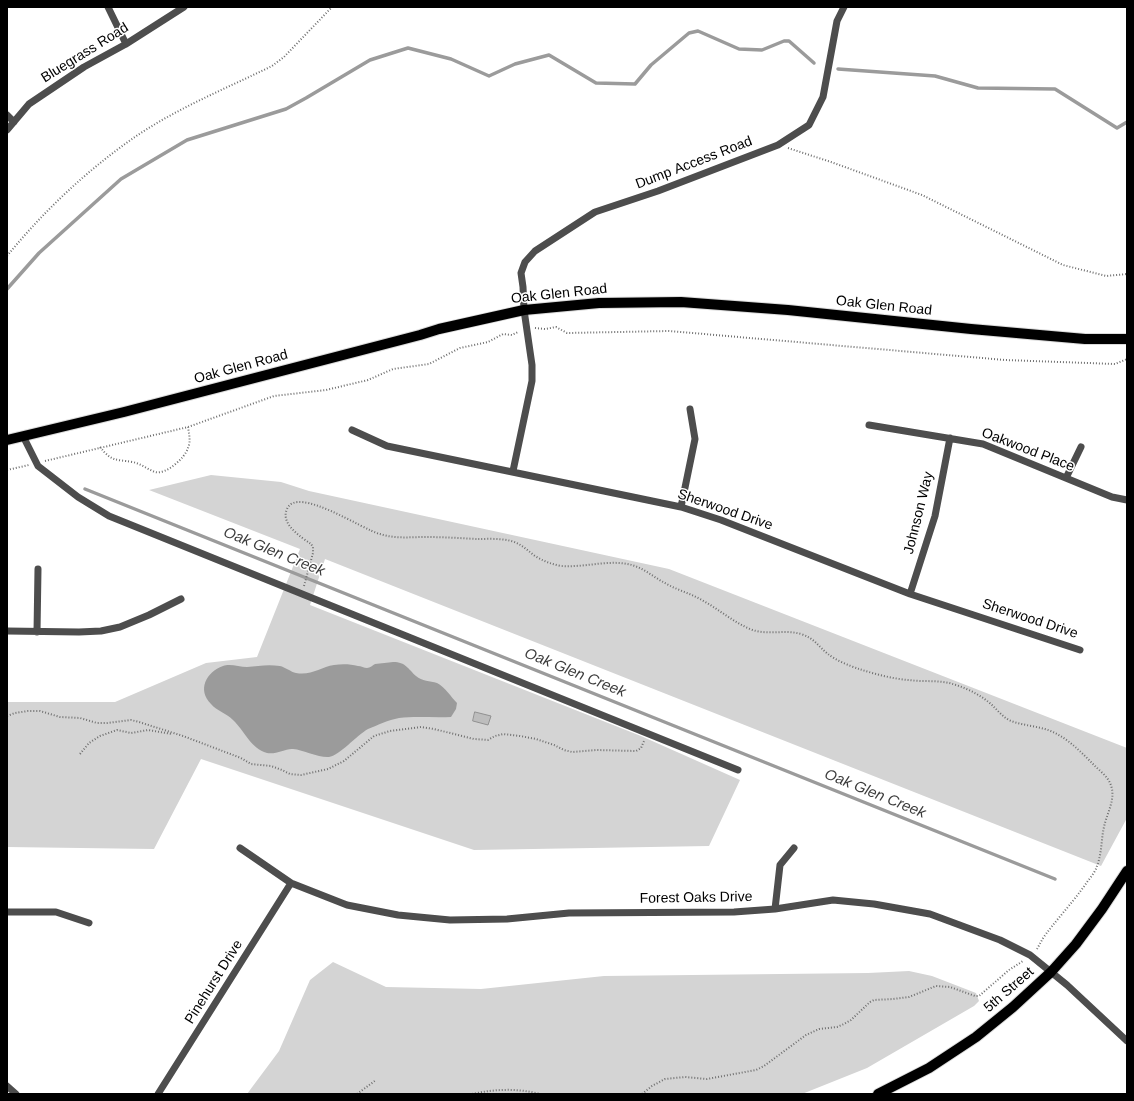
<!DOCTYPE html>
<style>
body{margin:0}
#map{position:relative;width:1134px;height:1101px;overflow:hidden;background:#fff;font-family:Helvetica,sans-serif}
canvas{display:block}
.frame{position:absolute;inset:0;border:8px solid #000;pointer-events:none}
</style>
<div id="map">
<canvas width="1134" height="1101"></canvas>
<div class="frame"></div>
</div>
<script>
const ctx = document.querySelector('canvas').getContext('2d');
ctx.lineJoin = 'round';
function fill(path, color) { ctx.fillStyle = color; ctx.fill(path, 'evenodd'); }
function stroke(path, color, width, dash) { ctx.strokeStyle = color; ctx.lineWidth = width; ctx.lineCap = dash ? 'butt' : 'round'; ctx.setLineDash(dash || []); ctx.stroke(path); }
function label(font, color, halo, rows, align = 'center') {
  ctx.font = font + ' Helvetica,sans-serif'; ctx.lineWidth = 3; ctx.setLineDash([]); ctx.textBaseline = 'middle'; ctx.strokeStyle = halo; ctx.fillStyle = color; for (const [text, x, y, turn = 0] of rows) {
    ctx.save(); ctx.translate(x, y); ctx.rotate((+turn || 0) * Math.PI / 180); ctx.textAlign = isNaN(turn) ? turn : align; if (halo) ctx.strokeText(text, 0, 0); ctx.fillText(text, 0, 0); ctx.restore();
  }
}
fill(new Path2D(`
 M 211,475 L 281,482 L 309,491 L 669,569 L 1127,748 L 1127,818 L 1101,866 L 325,559 L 310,605 L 641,736 L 740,780 L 709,846 L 474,850 L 201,759 L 154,849 L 7,847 L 7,702 L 115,702 L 206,663 L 257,657 L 300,549 L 149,490 Z
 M 333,962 L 386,987 L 481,989 L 604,976 L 868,973 L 909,971 L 932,976 L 976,993 L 979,1001 L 974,1006 L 867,1068 L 802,1094 L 247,1094 L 279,1051 L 310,980 Z`), '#d4d4d4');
fill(new Path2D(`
 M 393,662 C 406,662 408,669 416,676 C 422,681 430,681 437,683 C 445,687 451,697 457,703 L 456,709 L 451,717 C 434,718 416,716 399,718 C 388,720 378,725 368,729 C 357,735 339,756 329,757 C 319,758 304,750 293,749 C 286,748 276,755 267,753 C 251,749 244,730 233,720 C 226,713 217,711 211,704 C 197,690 206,672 223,666 C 230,663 239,667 247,667 C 258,666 268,664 280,666 C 285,667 291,672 296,673 C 311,676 321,667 334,665 C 342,664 350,664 358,666 C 361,666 364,668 367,668 C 370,668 373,665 375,664 C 381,663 388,663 393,662 Z`), '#9b9b9b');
stroke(new Path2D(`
 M 838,69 L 935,76 L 978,88 L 1055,89 L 1117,128 L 1127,122
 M 7,289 L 39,253 L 121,179 L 187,140 L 286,109 L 306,98 L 370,60 L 408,48 L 451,59 L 489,76 L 515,64 L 549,55 L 596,83 L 635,84 L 651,65 L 689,33 L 698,31 L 739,49 L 762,50 L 784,41 L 789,41 L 814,63
 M 85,489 L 1055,879`), '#9b9b9b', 3.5);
const building = new Path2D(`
 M 475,712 L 491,716 L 488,725 L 473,721 Z`);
fill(building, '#bdbdbd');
stroke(building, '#919191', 1);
const major = new Path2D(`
 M 7,440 L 124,412 L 420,335 L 439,329 L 524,310 L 599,303 L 681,302 L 788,310 L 971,329 L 1085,339 L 1127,339
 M 878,1094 L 929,1068 L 976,1037 L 1013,1007 L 1051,972 L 1076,944 L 1102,909 L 1127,871`);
stroke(major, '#dbdbdb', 12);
stroke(new Path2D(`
 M 788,148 L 831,162 L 922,195 L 1063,265 L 1106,276 L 1127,274
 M 7,256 C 43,212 85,172 132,139 C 175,109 225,89 272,66 L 284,57 L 332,7
 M 535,328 L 545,329 L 556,327 L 567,333 L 669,331 L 1005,360 L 1115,364 L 1127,359
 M 100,447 C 112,462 115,459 132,462 C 140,463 147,469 155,472 C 166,475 185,458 188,448 C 191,441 189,434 188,427
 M 45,461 L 188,427 L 274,396 L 326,390 L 368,380 L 393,369 L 429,364 L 460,348 L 488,342 L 503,334 L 512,335 L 518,332
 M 7,470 L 29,465
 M 304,586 L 313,553 L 313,547 L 311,544 C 301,537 280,524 287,509 C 297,485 363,530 380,534 C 395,539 410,537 425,537 C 442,537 459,538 476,539 C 487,539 500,538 511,541 C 520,543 527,550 535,556 C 543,561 551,564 561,566 C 585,568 613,558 635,566 C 646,570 655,578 665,583 C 675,589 686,592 696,597 C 715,606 731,621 750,629 C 767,636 784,629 801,634 C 814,638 818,646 828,654 C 835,660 850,666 859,669 C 875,674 893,679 909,680 C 922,682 936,680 949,683 C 965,687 982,695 994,707 C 999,712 1004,718 1011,721 C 1022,725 1034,726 1045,729 C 1065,735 1080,751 1095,766 C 1100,771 1107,776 1110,783 C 1117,798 1107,812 1104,827 C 1101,840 1102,853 1097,866 C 1095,873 1089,879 1085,885 C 1073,902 1058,918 1046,934 C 1042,939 1040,944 1037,949
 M 7,716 L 15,713 L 28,711 L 40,711 L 60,717 L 80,718 L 97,723 L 107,723 L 131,720 L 139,722 L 183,736 L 241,758 L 251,764 L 271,766 L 282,770 L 290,774 L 301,775 L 328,769 L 344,761 L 374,736 L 390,731 L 421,727 L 434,729 L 474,739 L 488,740 L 495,736 L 503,734 L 520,736 L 536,739 L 554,745 L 564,750 L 572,752 L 596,750 L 636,751 L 641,748 L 644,741
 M 80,754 L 89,743 L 100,736 L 117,730 L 131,733 L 148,730 L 172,734
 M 357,1094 L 376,1080
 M 472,1094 C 495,1089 517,1088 540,1094
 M 642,1094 L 652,1086 L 665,1079 L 685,1077 L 707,1079 L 756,1070 L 764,1066 L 806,1035 L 819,1029 L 837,1027 L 844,1024 L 851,1020 L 870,1002 L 874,1000 L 893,999 L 909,997 L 936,986 L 950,987 L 975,996 L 979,996 L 1009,970 L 1023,961`), '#6f6f6f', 2, [1, 2]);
stroke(new Path2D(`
 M 108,7 L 126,44
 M 7,115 L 14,122
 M 7,130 L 29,104 L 84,67 L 126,44 L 184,7
 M 869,425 L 983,444 L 1112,497 L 1127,500
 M 352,430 L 387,446 L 681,507 L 721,520 L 910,594 L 1080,650
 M 23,436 L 38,466 L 78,497 L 109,516 L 738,770
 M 513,471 L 532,381 L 532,365 L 524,310 L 523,287 L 521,273 L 525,262 L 535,251 L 595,212 L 658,191 L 778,145 L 809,125 L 823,97 L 837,21 L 844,7
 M 1066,478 L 1081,447
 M 681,507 L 695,439 L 690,409
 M 910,594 L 935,516 L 950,438
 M 7,631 L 79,632 L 101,631 L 120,627 L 149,615 L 181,599
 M 37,632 L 38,569
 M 240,848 L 291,883 L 347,905 L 398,915 L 450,920 L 507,919 L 569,913 L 734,912 L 775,909 L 833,900 L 874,904 L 930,914 L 1000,940 L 1030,955 L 1067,985 L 1127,1041
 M 775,909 L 780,865 L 794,848
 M 7,912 L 56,912 L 89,923
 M 7,1086 L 16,1094
 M 158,1094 L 291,883`), '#4d4d4d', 7);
stroke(major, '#000', 10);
label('14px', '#000', '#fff', [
 ["Bluegrass Road",85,53,-32],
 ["Dump Access Road",694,163,-21],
 ["Oak Glen Road",559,294,-6],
 ["Oak Glen Road",884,306,6],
 ["Oak Glen Road",241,367,-15],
 ["Oakwood Place",1028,450,21],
 ["Sherwood Drive",725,510,19],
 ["Johnson Way",919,513,-76],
 ["Sherwood Drive",1030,619,18],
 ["Forest Oaks Drive",696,898,-1],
 ["Pinehurst Drive",214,982,-58],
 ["5th Street",1009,990,-41]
]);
label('italic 15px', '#3c3c3c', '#fff', [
 ["Oak Glen Creek",274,552,22],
 ["Oak Glen Creek",575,673,22],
 ["Oak Glen Creek",875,794,22]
]);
</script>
